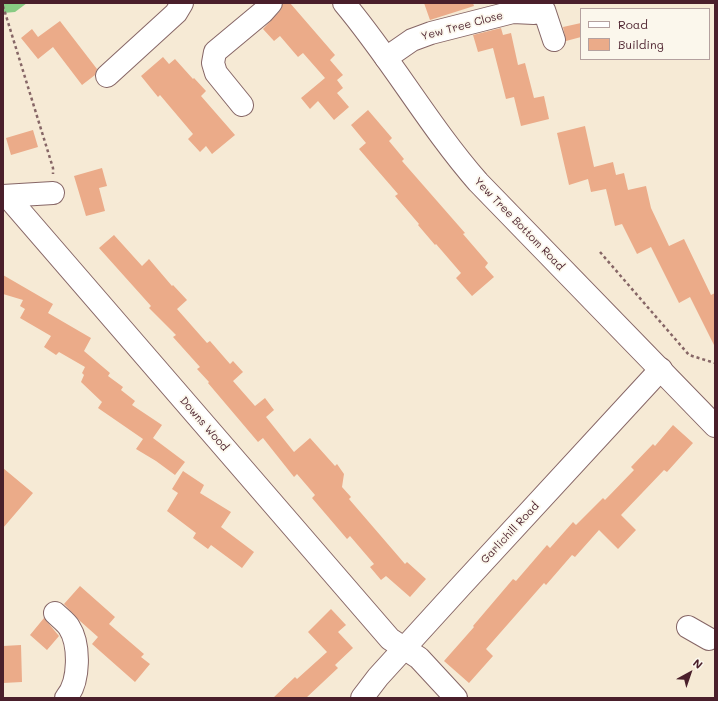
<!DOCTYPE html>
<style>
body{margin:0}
#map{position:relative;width:718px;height:701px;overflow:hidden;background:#f6ead5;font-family:Mali,sans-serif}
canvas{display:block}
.frame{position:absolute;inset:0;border:4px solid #4a1f2b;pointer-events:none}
.legend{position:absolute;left:580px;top:8px;width:130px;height:52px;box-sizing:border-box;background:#fbf7ec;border:1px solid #b4a19f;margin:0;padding:5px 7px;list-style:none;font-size:12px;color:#4a1f2b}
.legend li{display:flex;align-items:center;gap:8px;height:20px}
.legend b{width:20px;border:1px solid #b4a19f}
.north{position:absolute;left:670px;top:653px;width:40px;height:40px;-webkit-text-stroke:3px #fbf7ec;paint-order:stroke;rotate:40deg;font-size:11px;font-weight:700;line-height:16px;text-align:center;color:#4a1f2b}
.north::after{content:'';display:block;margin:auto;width:14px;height:18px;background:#4a1f2b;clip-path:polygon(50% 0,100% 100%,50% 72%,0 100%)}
</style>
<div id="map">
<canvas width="718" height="701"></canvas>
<div class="frame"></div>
<ul class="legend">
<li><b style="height:5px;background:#fff"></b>Road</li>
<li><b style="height:11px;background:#ebab89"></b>Building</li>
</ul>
<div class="north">N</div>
</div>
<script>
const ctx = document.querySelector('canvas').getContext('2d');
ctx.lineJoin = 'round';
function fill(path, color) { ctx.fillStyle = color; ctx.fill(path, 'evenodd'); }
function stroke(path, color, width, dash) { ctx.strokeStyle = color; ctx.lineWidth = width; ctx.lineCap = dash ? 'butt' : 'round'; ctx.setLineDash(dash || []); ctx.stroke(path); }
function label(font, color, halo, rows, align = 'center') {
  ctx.font = font + ' Mali,sans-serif'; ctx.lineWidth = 3.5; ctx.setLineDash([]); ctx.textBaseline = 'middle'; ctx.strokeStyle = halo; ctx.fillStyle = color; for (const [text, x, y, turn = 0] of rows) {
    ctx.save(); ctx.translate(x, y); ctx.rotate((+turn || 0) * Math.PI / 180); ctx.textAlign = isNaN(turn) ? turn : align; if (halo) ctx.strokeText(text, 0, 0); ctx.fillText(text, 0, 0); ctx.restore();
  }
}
fill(new Path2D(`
 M 3,3 L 27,3 L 15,12 L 3,13 Z`), '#88cb83');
fill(new Path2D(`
 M 283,3 L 290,3 L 335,55 L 330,60 L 343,75 L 337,80 L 343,88 L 337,93 L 349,107 L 334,120 L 318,101 L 310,109 L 301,98 L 325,78 L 303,53 L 298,57 L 280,36 L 274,41 L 263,29 L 280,11 Z
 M 424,3 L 473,3 L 474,6 L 430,20 Z
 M 60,21 L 97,69 L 95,75 L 82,85 L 53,47 L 38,59 L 21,38 L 32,29 L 38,37 Z
 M 581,23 L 581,37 L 566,41 L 563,27 Z
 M 501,28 L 503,35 L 511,33 L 518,65 L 525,63 L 534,98 L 544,96 L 549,119 L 521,126 L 514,97 L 506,99 L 493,48 L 478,52 L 473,35 Z
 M 163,57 L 169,64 L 175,59 L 193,79 L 194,78 L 206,91 L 201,96 L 235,135 L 212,154 L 206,146 L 200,152 L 188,139 L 193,134 L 160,95 L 158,97 L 141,76 Z
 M 368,110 L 392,138 L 389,141 L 404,159 L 402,161 L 465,233 L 463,234 L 488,263 L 485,267 L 494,277 L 472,296 L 456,278 L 461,273 L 436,244 L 435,245 L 418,225 L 419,224 L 395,196 L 398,194 L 359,149 L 366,143 L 351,125 Z
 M 585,126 L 594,167 L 613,162 L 616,175 L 624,173 L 628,190 L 646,186 L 651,208 L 669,246 L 684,239 L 711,295 L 715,293 L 715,347 L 690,297 L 679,303 L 651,247 L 637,254 L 622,224 L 615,226 L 606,189 L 591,192 L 588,179 L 569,185 L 557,133 Z
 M 33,130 L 38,147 L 11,155 L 6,138 Z
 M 102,168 L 107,186 L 99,188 L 105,211 L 86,216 L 74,176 Z
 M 114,235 L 142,266 L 149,259 L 172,286 L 173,285 L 187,300 L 177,309 L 207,343 L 210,341 L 230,364 L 233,361 L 243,372 L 233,381 L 255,406 L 265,398 L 274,410 L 266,417 L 294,452 L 310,438 L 335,466 L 337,464 L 344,474 L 342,487 L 351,497 L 349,499 L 405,564 L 407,562 L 426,579 L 410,597 L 386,576 L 381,580 L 370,567 L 374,564 L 350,536 L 347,539 L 312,498 L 315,495 L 297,474 L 294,477 L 263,438 L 258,442 L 208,383 L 209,382 L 197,369 L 200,367 L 173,337 L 176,335 L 149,308 L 151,306 L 99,248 Z
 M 3,275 L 53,304 L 48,313 L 91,338 L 84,351 L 110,373 L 108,376 L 123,387 L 121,390 L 135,401 L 132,405 L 162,425 L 153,438 L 185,462 L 175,475 L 156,461 L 136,449 L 143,439 L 98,408 L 102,402 L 81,382 L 84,375 L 82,373 L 85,367 L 59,352 L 56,355 L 44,347 L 51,336 L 20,318 L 25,309 L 20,306 L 23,300 L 3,294 Z
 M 673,425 L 693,443 L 667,472 L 664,470 L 621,515 L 636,530 L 618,549 L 599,530 L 575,557 L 572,555 L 546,585 L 544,583 L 486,649 L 493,656 L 469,683 L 444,661 L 474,627 L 473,626 L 513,579 L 516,581 L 547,545 L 550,548 L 573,522 L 576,525 L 603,498 L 605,500 L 634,470 L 631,467 L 653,444 L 655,446 Z
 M 3,468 L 33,493 L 3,528 Z
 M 183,471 L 204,485 L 200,493 L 231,512 L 221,527 L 254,552 L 242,568 L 211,545 L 208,549 L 193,538 L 196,533 L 167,511 L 178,493 L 172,489 Z
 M 80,586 L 115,617 L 109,624 L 144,654 L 141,657 L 150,664 L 135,682 L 92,644 L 98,637 L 80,621 L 64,604 Z
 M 331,609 L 346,625 L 338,632 L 353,648 L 335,665 L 338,668 L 306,698 L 273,698 L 295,677 L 297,679 L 327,652 L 308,632 Z
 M 44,618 L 59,636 L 47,650 L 30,635 Z
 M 21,645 L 22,682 L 3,683 L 3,646 Z`), '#ebab89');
const minor = new Path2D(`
 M 386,58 L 412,40 L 431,33 L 513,12 L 534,13 L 544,10 L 554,40
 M 107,76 L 176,13 L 182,3
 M 242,105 L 216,73 L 213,63 L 215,52 L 263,12 L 271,3
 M 3,196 L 53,193
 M 7,196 L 390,639 L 419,658 L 456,698
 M 55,613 C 60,618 66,622 69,627 C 80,644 80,682 66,698
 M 688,627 L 709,639
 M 362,698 L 378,677 L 460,587 L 661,369`);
const major = new Path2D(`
 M 344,3 C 392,60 429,126 478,182 L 715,426`);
stroke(minor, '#866666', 24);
stroke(major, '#866666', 24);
stroke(new Path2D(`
 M 3,6 L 53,168 L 53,174
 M 600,252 L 689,355 L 715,363`), '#866666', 2.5, [3, 3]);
stroke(minor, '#fff', 22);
stroke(major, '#fff', 22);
label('11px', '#4a1f2b', '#fbf7ec', [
 ["Yew Tree Close",462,26,-15],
 ["Yew Tree Bottom Road",519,224,46],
 ["Downs Wood",204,424,49],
 ["Garlichill Road",510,533,-47]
]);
</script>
